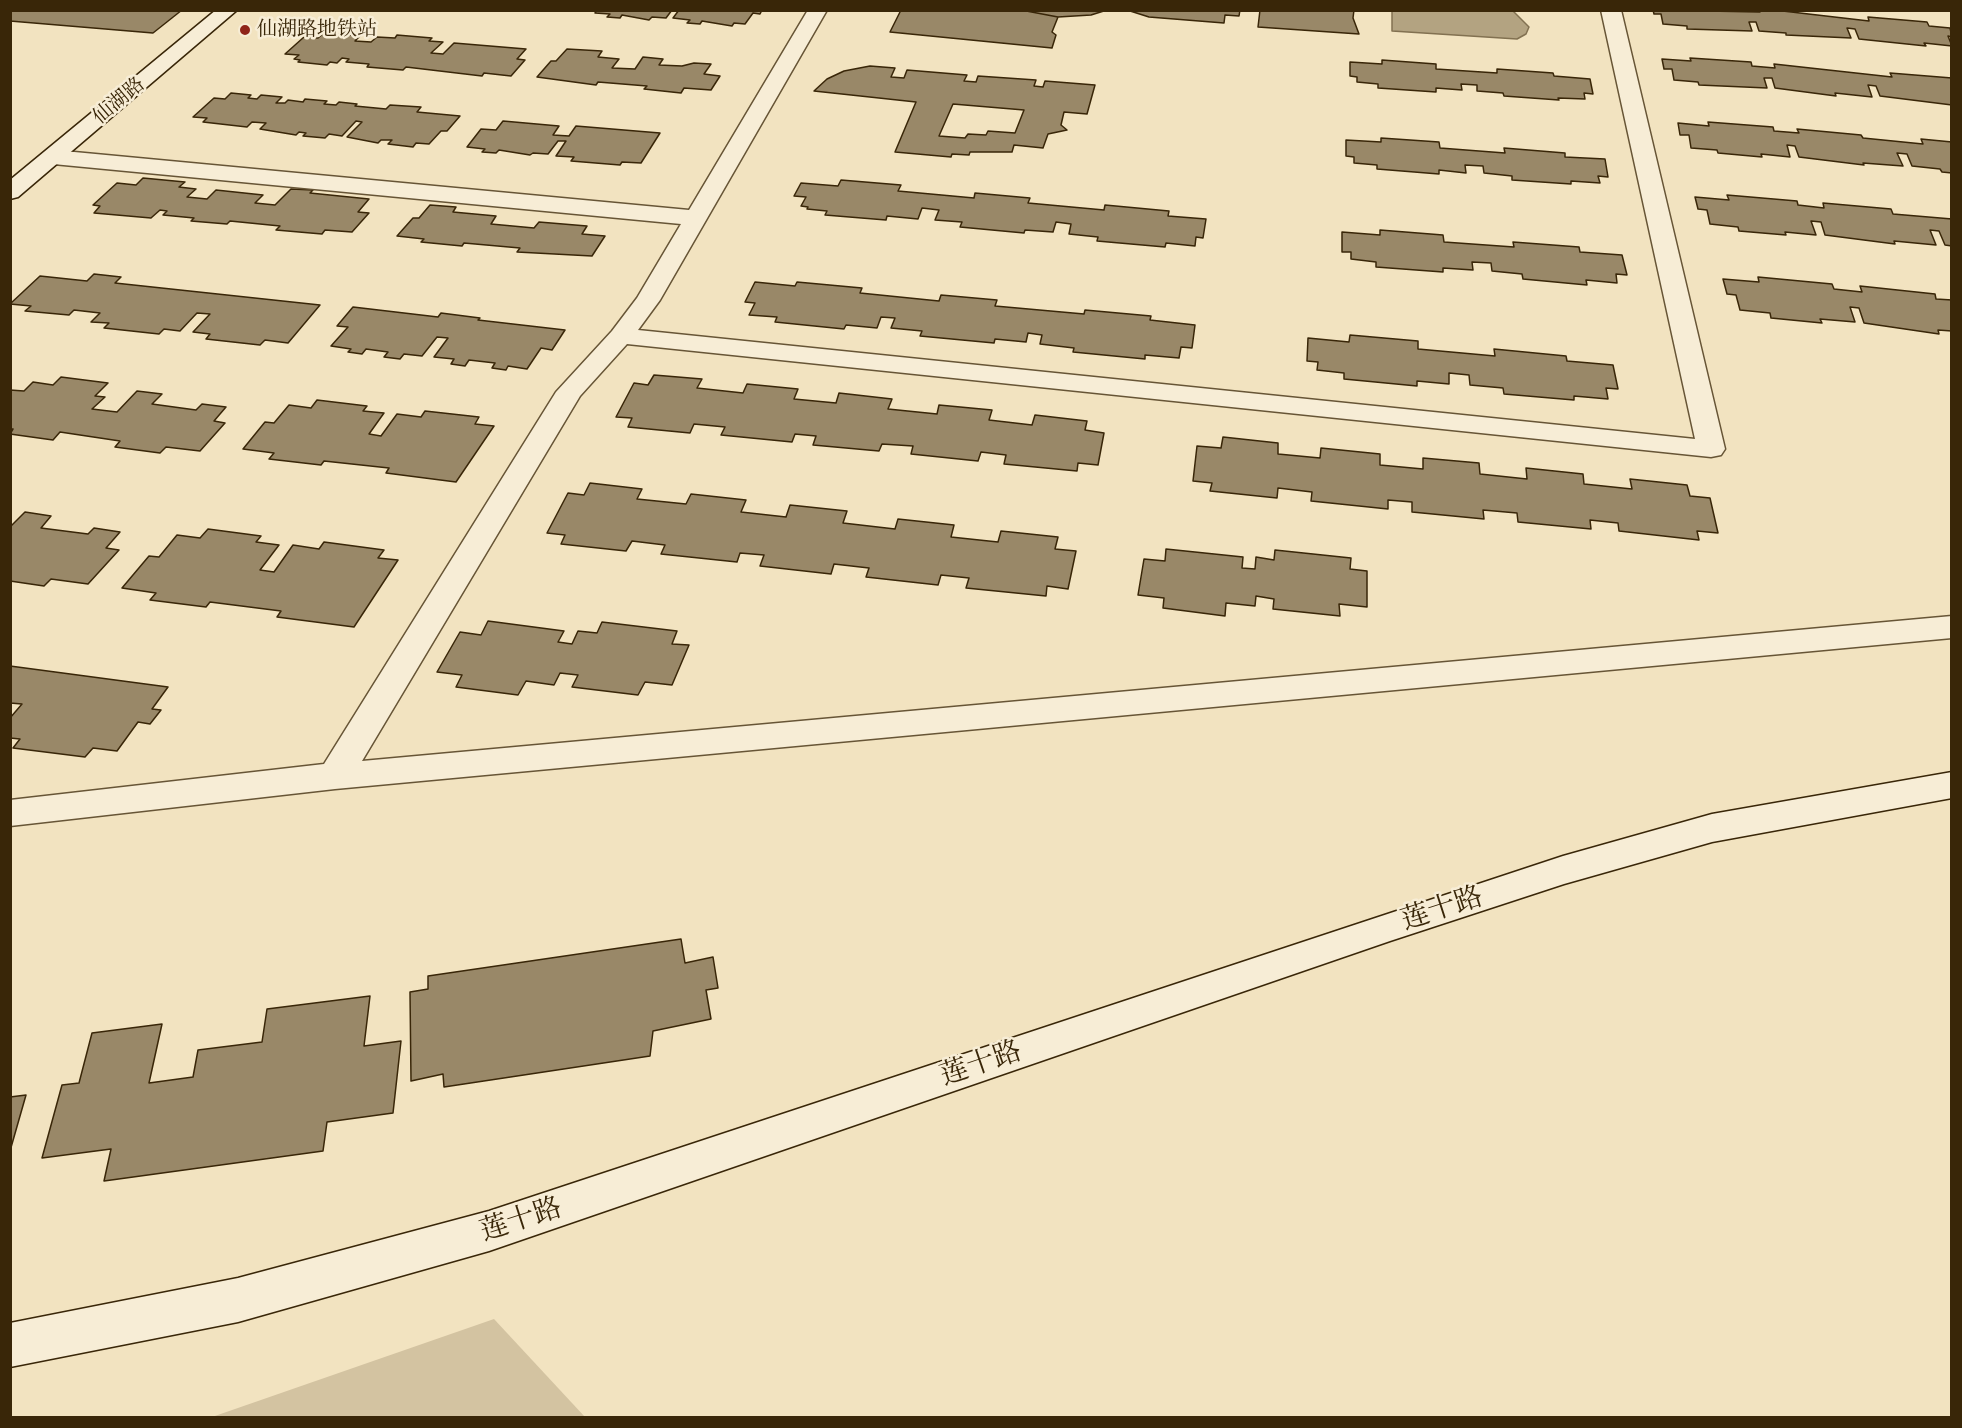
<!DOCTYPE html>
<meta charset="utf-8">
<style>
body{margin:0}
#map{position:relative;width:1962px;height:1428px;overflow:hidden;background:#f2e3c0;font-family:"EB Garamond",serif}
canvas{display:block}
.frame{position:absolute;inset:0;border:12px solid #392608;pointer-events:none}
</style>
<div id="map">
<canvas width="1962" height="1428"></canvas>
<div class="frame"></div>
</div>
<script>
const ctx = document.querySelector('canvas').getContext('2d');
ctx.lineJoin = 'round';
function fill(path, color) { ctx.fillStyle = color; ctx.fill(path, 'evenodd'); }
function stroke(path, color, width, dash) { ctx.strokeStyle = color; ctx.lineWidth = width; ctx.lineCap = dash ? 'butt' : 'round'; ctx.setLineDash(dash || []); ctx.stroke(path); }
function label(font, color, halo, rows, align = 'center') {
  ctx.font = font + ' "EB Garamond","Noto Serif SC",serif'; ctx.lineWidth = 5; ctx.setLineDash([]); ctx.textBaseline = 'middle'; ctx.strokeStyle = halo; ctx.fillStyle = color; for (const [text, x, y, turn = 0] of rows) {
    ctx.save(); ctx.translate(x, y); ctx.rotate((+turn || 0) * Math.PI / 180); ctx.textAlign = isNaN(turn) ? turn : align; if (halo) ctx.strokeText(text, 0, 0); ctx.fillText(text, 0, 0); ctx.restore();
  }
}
fill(new Path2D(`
 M 494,1319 L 585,1417 L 212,1417 Z`), '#d3c3a1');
const water = new Path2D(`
 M 1392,11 L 1513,11 L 1529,27 L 1526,34 L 1517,39 L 1392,31 Z`);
fill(water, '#b3a381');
stroke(water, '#827151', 1.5);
const building = new Path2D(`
 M 10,10 L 182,10 L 153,33 L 10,21 Z
 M 597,10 L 672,10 L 666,18 L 652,17 L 649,20 L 622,15 L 620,18 L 607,17 L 610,14 L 595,13 Z
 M 679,10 L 762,10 L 760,14 L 753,13 L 745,24 L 734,23 L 732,26 L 702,21 L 700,24 L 687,23 L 690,20 L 673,18 Z
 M 901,10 L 1021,10 L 1058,17 L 1052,32 L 1056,35 L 1052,48 L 890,32 Z
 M 1021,10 L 1107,10 L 1091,15 L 1058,17 Z
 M 1127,10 L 1240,10 L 1239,16 L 1225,15 L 1224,23 L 1149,17 Z
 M 1260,10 L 1354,10 L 1353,18 L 1359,34 L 1258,27 Z
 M 1653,10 L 1760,12 L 1759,10 L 1774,10 L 1869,21 L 1868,17 L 1927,22 L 1929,26 L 1950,28 L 1952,37 L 1948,36 L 1952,46 L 1924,43 L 1926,46 L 1859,39 L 1855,29 L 1847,28 L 1851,38 L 1786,35 L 1786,33 L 1759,31 L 1756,22 L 1749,22 L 1752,31 L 1687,29 L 1687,26 L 1663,24 L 1661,14 L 1654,14 Z
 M 324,33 L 360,36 L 355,41 L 371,42 L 377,37 L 395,38 L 397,35 L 432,38 L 429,41 L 443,42 L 431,53 L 443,54 L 454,43 L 526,49 L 517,59 L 525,60 L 511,76 L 484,73 L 482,76 L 406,67 L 403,70 L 367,67 L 369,64 L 346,62 L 349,59 L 342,58 L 337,63 L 330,62 L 327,65 L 298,62 L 300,60 L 294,59 L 299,55 L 285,54 L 304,37 L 318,38 Z
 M 567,49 L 602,51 L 598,57 L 619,59 L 612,68 L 635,69 L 643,57 L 663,59 L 659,65 L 682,66 L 694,63 L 711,64 L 704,74 L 720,76 L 711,90 L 684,88 L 681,93 L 644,89 L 647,86 L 598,82 L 596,85 L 537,77 L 551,61 L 556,61 Z
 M 1690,58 L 1751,62 L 1752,66 L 1775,68 L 1774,64 L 1892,77 L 1890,73 L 1952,78 L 1952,105 L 1880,96 L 1876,86 L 1868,85 L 1872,97 L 1835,93 L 1836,96 L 1775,88 L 1772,78 L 1764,78 L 1767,88 L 1699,85 L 1698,82 L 1674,80 L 1672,69 L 1664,69 L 1662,59 L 1691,61 Z
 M 1382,60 L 1436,64 L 1436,69 L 1497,73 L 1497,69 L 1553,73 L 1554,76 L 1590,79 L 1593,94 L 1584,93 L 1585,99 L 1558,98 L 1559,100 L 1504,96 L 1503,93 L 1477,91 L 1477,85 L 1461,84 L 1462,90 L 1436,88 L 1436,92 L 1378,88 L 1378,84 L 1357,82 L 1357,77 L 1350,76 L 1350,62 L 1382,64 Z
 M 870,66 L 895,68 L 891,77 L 904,78 L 907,70 L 967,75 L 964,81 L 976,82 L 978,76 L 1036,80 L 1034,86 L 1043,87 L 1045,81 L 1095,85 L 1087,114 L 1064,112 L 1061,125 L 1067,130 L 1048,134 L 1043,148 L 1014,145 L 1012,152 L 970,152 L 969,155 L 952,154 L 951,157 L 895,152 L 916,102 L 814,91 L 827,79 L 844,71 ZM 953,104 L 1024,110 L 1015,133 L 988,131 L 986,135 L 968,134 L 965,138 L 939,136 Z
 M 231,93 L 251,95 L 248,98 L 257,99 L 261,95 L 282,97 L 276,103 L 285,103 L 288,100 L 303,102 L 305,99 L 327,101 L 324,104 L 336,105 L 339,102 L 357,104 L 355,106 L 386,109 L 390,105 L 421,107 L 417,112 L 460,116 L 447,131 L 441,131 L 429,144 L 416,143 L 413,147 L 388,144 L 392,140 L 381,140 L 378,143 L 347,137 L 362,122 L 356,121 L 342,136 L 329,134 L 325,138 L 303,136 L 306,133 L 299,132 L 296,135 L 260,129 L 266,123 L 252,122 L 247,127 L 203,122 L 207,118 L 193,117 L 214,98 L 225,99 Z
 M 503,121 L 559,126 L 553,135 L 569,136 L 576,126 L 660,133 L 641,163 L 622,162 L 620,165 L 571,161 L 574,157 L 556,156 L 566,141 L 558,141 L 548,154 L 533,153 L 530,155 L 499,150 L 496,153 L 482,152 L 485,149 L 467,147 L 481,129 L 496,130 Z
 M 1708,122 L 1773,127 L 1774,131 L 1799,133 L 1797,129 L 1861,135 L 1863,138 L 1923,144 L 1921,139 L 1952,142 L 1952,173 L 1942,172 L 1940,169 L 1912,166 L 1907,154 L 1897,153 L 1903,166 L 1863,163 L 1864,165 L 1799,157 L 1795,146 L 1787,145 L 1790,157 L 1761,154 L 1762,157 L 1718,153 L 1717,150 L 1691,148 L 1689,135 L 1680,135 L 1678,123 L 1709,126 Z
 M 1381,138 L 1439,142 L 1440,148 L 1505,153 L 1504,148 L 1565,153 L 1565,157 L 1605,159 L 1608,177 L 1598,176 L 1600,183 L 1571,181 L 1571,184 L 1512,180 L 1512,176 L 1484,173 L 1483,166 L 1465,165 L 1466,173 L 1439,170 L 1439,174 L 1377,169 L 1377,165 L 1354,163 L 1354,157 L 1346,156 L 1346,140 L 1381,142 Z
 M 143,178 L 185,182 L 179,187 L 196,189 L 187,197 L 207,199 L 216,190 L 263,195 L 255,203 L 275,205 L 291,189 L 313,190 L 310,193 L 369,199 L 358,212 L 369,213 L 352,232 L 325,230 L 322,234 L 276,230 L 280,226 L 230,221 L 227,224 L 191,221 L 194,218 L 163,215 L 167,211 L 160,210 L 151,218 L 94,213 L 100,206 L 93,205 L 117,183 L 136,185 Z
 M 841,180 L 901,185 L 898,191 L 974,198 L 975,193 L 1030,198 L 1028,203 L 1104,210 L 1105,205 L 1169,211 L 1168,216 L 1206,219 L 1203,238 L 1196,237 L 1195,246 L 1166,243 L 1165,247 L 1097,241 L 1098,237 L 1069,234 L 1071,224 L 1056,222 L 1053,232 L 1025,230 L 1024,233 L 960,227 L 962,222 L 935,220 L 939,210 L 922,208 L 918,219 L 887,216 L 886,220 L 825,215 L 827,211 L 807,209 L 808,207 L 801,206 L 806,197 L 794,196 L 801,183 L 838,186 Z
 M 1727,195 L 1797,201 L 1798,205 L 1824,208 L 1823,203 L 1891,209 L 1893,214 L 1952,219 L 1952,246 L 1945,245 L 1939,231 L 1930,230 L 1936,245 L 1894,241 L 1895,244 L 1825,235 L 1821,222 L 1811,221 L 1816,235 L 1785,232 L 1786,235 L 1739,231 L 1738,227 L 1710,224 L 1707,210 L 1698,209 L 1695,197 L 1729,200 Z
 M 430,205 L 456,207 L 453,212 L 496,216 L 491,224 L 534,228 L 539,222 L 587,226 L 582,234 L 605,236 L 592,256 L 517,252 L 520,248 L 464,243 L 462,246 L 421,242 L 424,239 L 397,236 L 413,218 L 419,218 Z
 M 1380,230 L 1443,235 L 1444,242 L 1514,247 L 1513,242 L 1579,247 L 1580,252 L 1622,255 L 1627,275 L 1616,274 L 1617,283 L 1586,280 L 1587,285 L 1523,279 L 1522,274 L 1492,271 L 1491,263 L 1472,262 L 1473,270 L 1443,268 L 1443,272 L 1376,267 L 1376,262 L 1351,259 L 1351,252 L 1342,252 L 1342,232 L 1380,235 Z
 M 94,274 L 121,277 L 115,283 L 320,305 L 288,343 L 265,340 L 260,345 L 206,339 L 210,334 L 193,332 L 210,314 L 197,313 L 180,331 L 164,329 L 159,334 L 104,328 L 109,323 L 91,322 L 100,313 L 74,310 L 69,315 L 25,311 L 31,306 L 10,304 L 40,276 L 87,281 Z
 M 1758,277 L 1832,284 L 1834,289 L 1862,292 L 1860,286 L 1935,294 L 1936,299 L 1952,300 L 1952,331 L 1938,330 L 1939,334 L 1864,323 L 1859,308 L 1850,307 L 1855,322 L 1820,319 L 1822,323 L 1771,318 L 1770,313 L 1740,310 L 1736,295 L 1727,294 L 1723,279 L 1759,282 Z
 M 755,282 L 795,286 L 797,282 L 862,288 L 860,293 L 939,301 L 941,295 L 997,300 L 995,306 L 1084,314 L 1085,310 L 1151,316 L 1150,320 L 1195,325 L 1192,348 L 1181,347 L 1179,358 L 1145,355 L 1145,359 L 1073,352 L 1074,348 L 1040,344 L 1042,335 L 1028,333 L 1026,342 L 995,339 L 994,343 L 920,336 L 922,331 L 891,328 L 895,318 L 881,317 L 877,328 L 846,325 L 844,329 L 775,322 L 777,317 L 749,315 L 755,303 L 745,302 Z
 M 353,307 L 438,317 L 441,313 L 480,318 L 478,320 L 565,330 L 552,350 L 541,348 L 527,369 L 508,366 L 506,370 L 492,368 L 495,363 L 469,360 L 465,366 L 451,364 L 454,359 L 434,357 L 448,338 L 437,337 L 422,356 L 404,354 L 400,359 L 384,357 L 388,352 L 366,349 L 362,354 L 348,352 L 351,349 L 331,346 L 348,327 L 337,326 Z
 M 1350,335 L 1418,341 L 1418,349 L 1495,356 L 1494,349 L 1566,356 L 1567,361 L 1613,365 L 1618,389 L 1606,388 L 1608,399 L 1574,396 L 1574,400 L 1504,394 L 1503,388 L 1470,385 L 1469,375 L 1449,373 L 1449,384 L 1417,381 L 1417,386 L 1344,379 L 1344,373 L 1317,370 L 1318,362 L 1307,361 L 1308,338 L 1349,342 Z
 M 654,375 L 702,379 L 697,388 L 743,393 L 747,384 L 798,389 L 794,399 L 836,403 L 839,393 L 892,399 L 888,409 L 937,414 L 939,405 L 992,410 L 989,420 L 1032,425 L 1035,415 L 1087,421 L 1085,430 L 1104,433 L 1098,465 L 1078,463 L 1077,471 L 1004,464 L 1006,455 L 981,452 L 978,461 L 911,454 L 913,446 L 882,444 L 879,451 L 813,445 L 816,436 L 795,434 L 792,442 L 721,435 L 725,427 L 694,424 L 690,433 L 628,427 L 632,418 L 616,417 L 634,383 L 648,385 Z
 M 61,377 L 108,383 L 95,396 L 105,397 L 92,409 L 117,412 L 137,391 L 162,394 L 152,404 L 196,410 L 202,404 L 226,407 L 214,421 L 225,423 L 200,451 L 166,447 L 160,453 L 115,447 L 120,441 L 60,432 L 53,440 L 10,434 L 13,429 L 10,429 L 10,390 L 24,391 L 33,382 L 53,385 Z
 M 317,400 L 367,406 L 363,411 L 384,413 L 369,434 L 381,436 L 397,414 L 421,417 L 425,411 L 479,417 L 475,424 L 494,426 L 456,482 L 386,473 L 389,468 L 324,461 L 321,465 L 269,459 L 274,453 L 243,449 L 265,422 L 274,423 L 289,405 L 311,408 Z
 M 1223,437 L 1278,443 L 1278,454 L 1320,458 L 1321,448 L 1380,454 L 1380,465 L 1423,469 L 1423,458 L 1479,463 L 1480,474 L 1527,479 L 1526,468 L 1583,474 L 1584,484 L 1632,489 L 1630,479 L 1687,485 L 1690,496 L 1710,498 L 1718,533 L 1697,531 L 1699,540 L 1619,531 L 1618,523 L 1590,520 L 1591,529 L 1518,522 L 1517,513 L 1483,510 L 1484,519 L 1412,512 L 1412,502 L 1388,500 L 1388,509 L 1311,501 L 1312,492 L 1278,488 L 1277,498 L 1210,491 L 1212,483 L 1193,481 L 1197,446 L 1221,448 Z
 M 590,483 L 642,489 L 637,499 L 686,504 L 691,494 L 746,500 L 741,512 L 786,517 L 790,505 L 847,511 L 843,523 L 895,529 L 898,519 L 954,525 L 951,537 L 998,542 L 1001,531 L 1058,537 L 1055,549 L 1076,551 L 1068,589 L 1047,586 L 1046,596 L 966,588 L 969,578 L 941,575 L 938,585 L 866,577 L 869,568 L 834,564 L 831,574 L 760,566 L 764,555 L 740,553 L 737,562 L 661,554 L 665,545 L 632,541 L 626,551 L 561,544 L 565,535 L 547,533 L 568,493 L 584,495 Z
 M 25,512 L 51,516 L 41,528 L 88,534 L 94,528 L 120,532 L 106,548 L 119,550 L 88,584 L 51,579 L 44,586 L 10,581 L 10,527 Z
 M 208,529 L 261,536 L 256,542 L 279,545 L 260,570 L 274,572 L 293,545 L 319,549 L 324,542 L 384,550 L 378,558 L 398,560 L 354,627 L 277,617 L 281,611 L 210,602 L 206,607 L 150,600 L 156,593 L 122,588 L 149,556 L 159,557 L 177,535 L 200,538 Z
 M 1166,549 L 1243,557 L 1242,568 L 1255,569 L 1256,557 L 1274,560 L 1275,550 L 1351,558 L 1350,569 L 1367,571 L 1367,607 L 1339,604 L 1340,616 L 1273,609 L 1274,599 L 1256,596 L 1255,606 L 1226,603 L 1225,616 L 1163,608 L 1164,598 L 1138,595 L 1144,559 L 1165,561 Z
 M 488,621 L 564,631 L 558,642 L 572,644 L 578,631 L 597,633 L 602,622 L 677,631 L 672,644 L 689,645 L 672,685 L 645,682 L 638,695 L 572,687 L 578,675 L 560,673 L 554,685 L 526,681 L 518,695 L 456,687 L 462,675 L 437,672 L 460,632 L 481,635 Z
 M 10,666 L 168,687 L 152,709 L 161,710 L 150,724 L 138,722 L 117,751 L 93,748 L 85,757 L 13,748 L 20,739 L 10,738 L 10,718 L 22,704 L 10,703 Z
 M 681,939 L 685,963 L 713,957 L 718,988 L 706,990 L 711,1019 L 653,1031 L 650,1056 L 444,1087 L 443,1074 L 411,1081 L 410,992 L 428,989 L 428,976 Z
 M 370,996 L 364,1046 L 401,1041 L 393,1113 L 327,1122 L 323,1151 L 104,1181 L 111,1149 L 42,1158 L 62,1085 L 79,1083 L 92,1033 L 162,1024 L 149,1083 L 193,1077 L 198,1050 L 262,1042 L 267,1009 Z
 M 26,1095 L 10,1151 L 10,1097 Z`);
fill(building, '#998868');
stroke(building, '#392608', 1.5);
const street = new Path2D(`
 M 808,10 L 827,10 L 660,300 L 638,330 L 1695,439 L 1601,10 L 1621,10 L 1725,449 L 1721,455 L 1711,457 L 627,344 L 580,396 L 362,761 L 1952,616 L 1952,638 L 335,789 L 10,826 L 10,800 L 324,764 L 556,392 L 612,331 L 637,298 L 681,224 L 53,164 L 45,162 L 42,157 L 45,152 L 53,150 L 689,210 Z`);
const secondary = new Path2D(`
 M 216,10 L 237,10 L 18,197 L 10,199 L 10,180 Z
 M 1952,772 L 1952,798 L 1712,842 L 1564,884 L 1390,941 L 489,1251 L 238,1322 L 10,1367 L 10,1323 L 238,1278 L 489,1211 L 1563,856 L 1712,814 Z`);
stroke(street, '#675536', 3);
stroke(secondary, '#392608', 3);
fill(street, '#f7edd6');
fill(secondary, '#f7edd6');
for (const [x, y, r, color] of [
 [245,30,6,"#8f2418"]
]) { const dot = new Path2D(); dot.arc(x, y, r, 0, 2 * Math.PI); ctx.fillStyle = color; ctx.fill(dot); stroke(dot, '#f7edd6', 2); }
label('20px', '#392608', '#f7edd6', [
 ["仙湖路地铁站",257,30]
], 'left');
label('20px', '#392608', '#f7edd6', [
 ["仙湖路",119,101,-40]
]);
label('28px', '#392608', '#f7edd6', [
 ["莲十路",1442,909,-18],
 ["莲十路",981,1064,-19],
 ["莲十路",521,1220,-18]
]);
</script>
